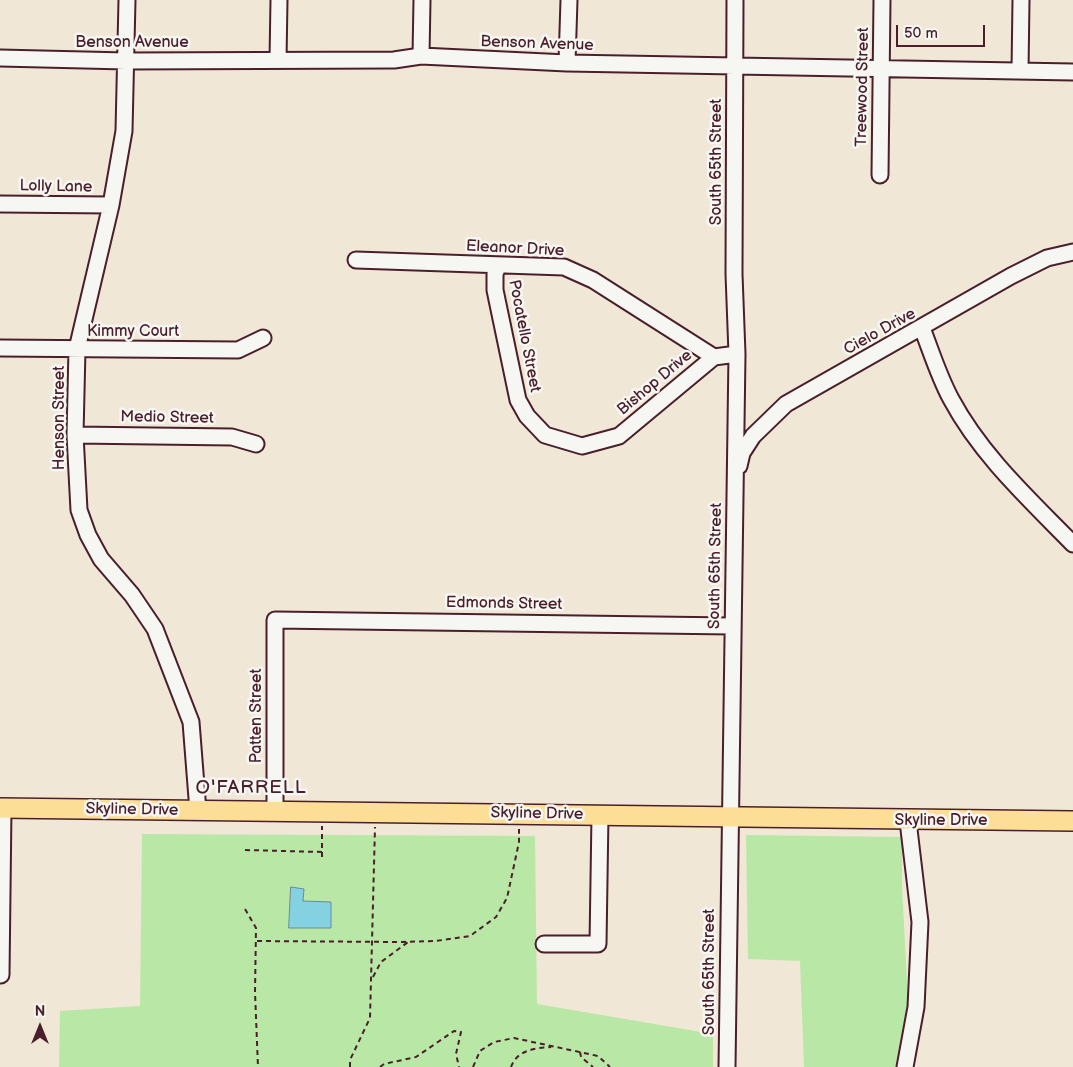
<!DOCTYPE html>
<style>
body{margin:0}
#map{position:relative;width:1073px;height:1067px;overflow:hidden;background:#f0e7d6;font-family:"Balsamiq Sans",sans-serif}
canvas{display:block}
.north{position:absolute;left:15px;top:1002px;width:50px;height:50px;-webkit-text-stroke:4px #f6f6f2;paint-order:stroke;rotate:0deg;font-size:14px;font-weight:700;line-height:20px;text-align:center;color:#4a1f2b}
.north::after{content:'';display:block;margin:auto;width:18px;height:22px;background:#4a1f2b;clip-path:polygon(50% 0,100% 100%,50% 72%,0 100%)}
.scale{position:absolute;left:896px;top:25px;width:89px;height:22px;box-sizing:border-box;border:2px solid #4a1f2b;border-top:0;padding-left:6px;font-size:15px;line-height:18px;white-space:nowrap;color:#4a1f2b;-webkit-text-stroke:4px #f6f6f2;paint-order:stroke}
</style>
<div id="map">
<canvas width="1073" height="1067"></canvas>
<div class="north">N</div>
<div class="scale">50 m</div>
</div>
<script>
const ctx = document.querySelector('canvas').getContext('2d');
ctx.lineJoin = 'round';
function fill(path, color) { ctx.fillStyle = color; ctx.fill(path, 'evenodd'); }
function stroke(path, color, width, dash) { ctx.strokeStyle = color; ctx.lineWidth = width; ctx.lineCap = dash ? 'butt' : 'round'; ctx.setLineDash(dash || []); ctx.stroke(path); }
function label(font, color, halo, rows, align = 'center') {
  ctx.font = font + ' "Balsamiq Sans",sans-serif'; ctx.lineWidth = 5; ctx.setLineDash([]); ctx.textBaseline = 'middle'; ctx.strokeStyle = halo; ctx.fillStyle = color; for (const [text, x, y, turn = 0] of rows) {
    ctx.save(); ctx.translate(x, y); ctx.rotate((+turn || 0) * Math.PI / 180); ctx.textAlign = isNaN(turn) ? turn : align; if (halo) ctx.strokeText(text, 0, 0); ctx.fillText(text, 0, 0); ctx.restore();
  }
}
fill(new Path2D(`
 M 142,834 L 535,836 L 537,1004 L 713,1034 L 713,1067 L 59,1067 L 60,1011 L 140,1006 Z
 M 746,835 L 902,837 L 902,887 L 908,1000 L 895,1067 L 804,1067 L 800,961 L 748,959 Z`), '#b9e8a6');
const water = new Path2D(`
 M 291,887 L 304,889 L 303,901 L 331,902 L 331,928 L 289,928 Z`);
fill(water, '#83d1e1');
stroke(water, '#6c8a98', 1);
const minor = new Path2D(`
 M 127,0 L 124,131 L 111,205 L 77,349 L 75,435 L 79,510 L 88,535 L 101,559 L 132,595 L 155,629 L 191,722 L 198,811
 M 421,56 L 422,0
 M 0,58 L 126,61 L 394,60 L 421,56 L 567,63 L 1073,72
 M 278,60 L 279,0
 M 567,63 L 569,0
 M 1020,71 L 1021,0
 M 880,175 L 882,0
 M 0,204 L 111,205
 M 356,260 L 564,267 L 593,280 L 714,357 L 737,354
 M 498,266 L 495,274 L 495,290 L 518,400 L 527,416 L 545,435 L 582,446 L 619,436 L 714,357
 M 922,328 C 931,351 939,377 951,399 C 981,455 1028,498 1073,544
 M 0,348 L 238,350 L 263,338
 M 75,435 L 232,437 L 256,444
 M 739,466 L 742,453 L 753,436 L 786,404 L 1011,276 L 1047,258 L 1073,252
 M 275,812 L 275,620 L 732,626
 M 544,944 L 598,944 L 600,815
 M 1,975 L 3,808
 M 727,1067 L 737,354 L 734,274 L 735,0
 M 905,1067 L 916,1007 L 920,922 L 908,821`);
const major = new Path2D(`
 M 0,808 L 1073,821`);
stroke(minor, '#4a1f2b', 19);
stroke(major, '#4a1f2b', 22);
stroke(new Path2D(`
 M 245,850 L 322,852 L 322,826
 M 322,852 L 322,858
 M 245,909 L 256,928 L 255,992 L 258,1067
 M 257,941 L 401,942 L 436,941 L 470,936 L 496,917 L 507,898 L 519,842 L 519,829
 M 373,977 L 381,962 L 408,942
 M 580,1052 L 581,1057 L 593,1067
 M 350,1067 L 350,1060 L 370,1018 L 375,827
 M 380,1067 L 384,1064 L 416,1057 L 454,1031 L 461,1032 L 456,1054 L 459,1067
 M 473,1067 L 480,1051 L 494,1042 L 514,1038 L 598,1056 L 610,1067
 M 511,1067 C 517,1050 535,1048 551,1047`), '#4a1f2b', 2, [5, 4]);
stroke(minor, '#f6f6f2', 15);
stroke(major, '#fcde96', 19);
label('16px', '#4a1f2b', '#f6f6f2', [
 ["Benson Avenue",132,43],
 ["Benson Avenue",537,44,2],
 ["Treewood Street",863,87,-89],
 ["South 65th Street",717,162,-90],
 ["Lolly Lane",56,187,1],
 ["Eleanor Drive",515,249,3],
 ["Kimmy Court",133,332],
 ["Cielo Drive",880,332,-29],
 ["Pocatello Street",524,336,79],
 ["Bishop Drive",655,383,-40],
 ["Henson Street",60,418,-90],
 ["Medio Street",167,418,1],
 ["South 65th Street",716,566,-89],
 ["Edmonds Street",504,604,1],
 ["Patten Street",257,716,-90],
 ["Skyline Drive",132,810,1],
 ["Skyline Drive",537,814,1],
 ["Skyline Drive",941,821],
 ["South 65th Street",710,972,-90]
]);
ctx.letterSpacing = '1px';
label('19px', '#4a1f2b', '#f6f6f2', [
 ["O'FARRELL",251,788]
]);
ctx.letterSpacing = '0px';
</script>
